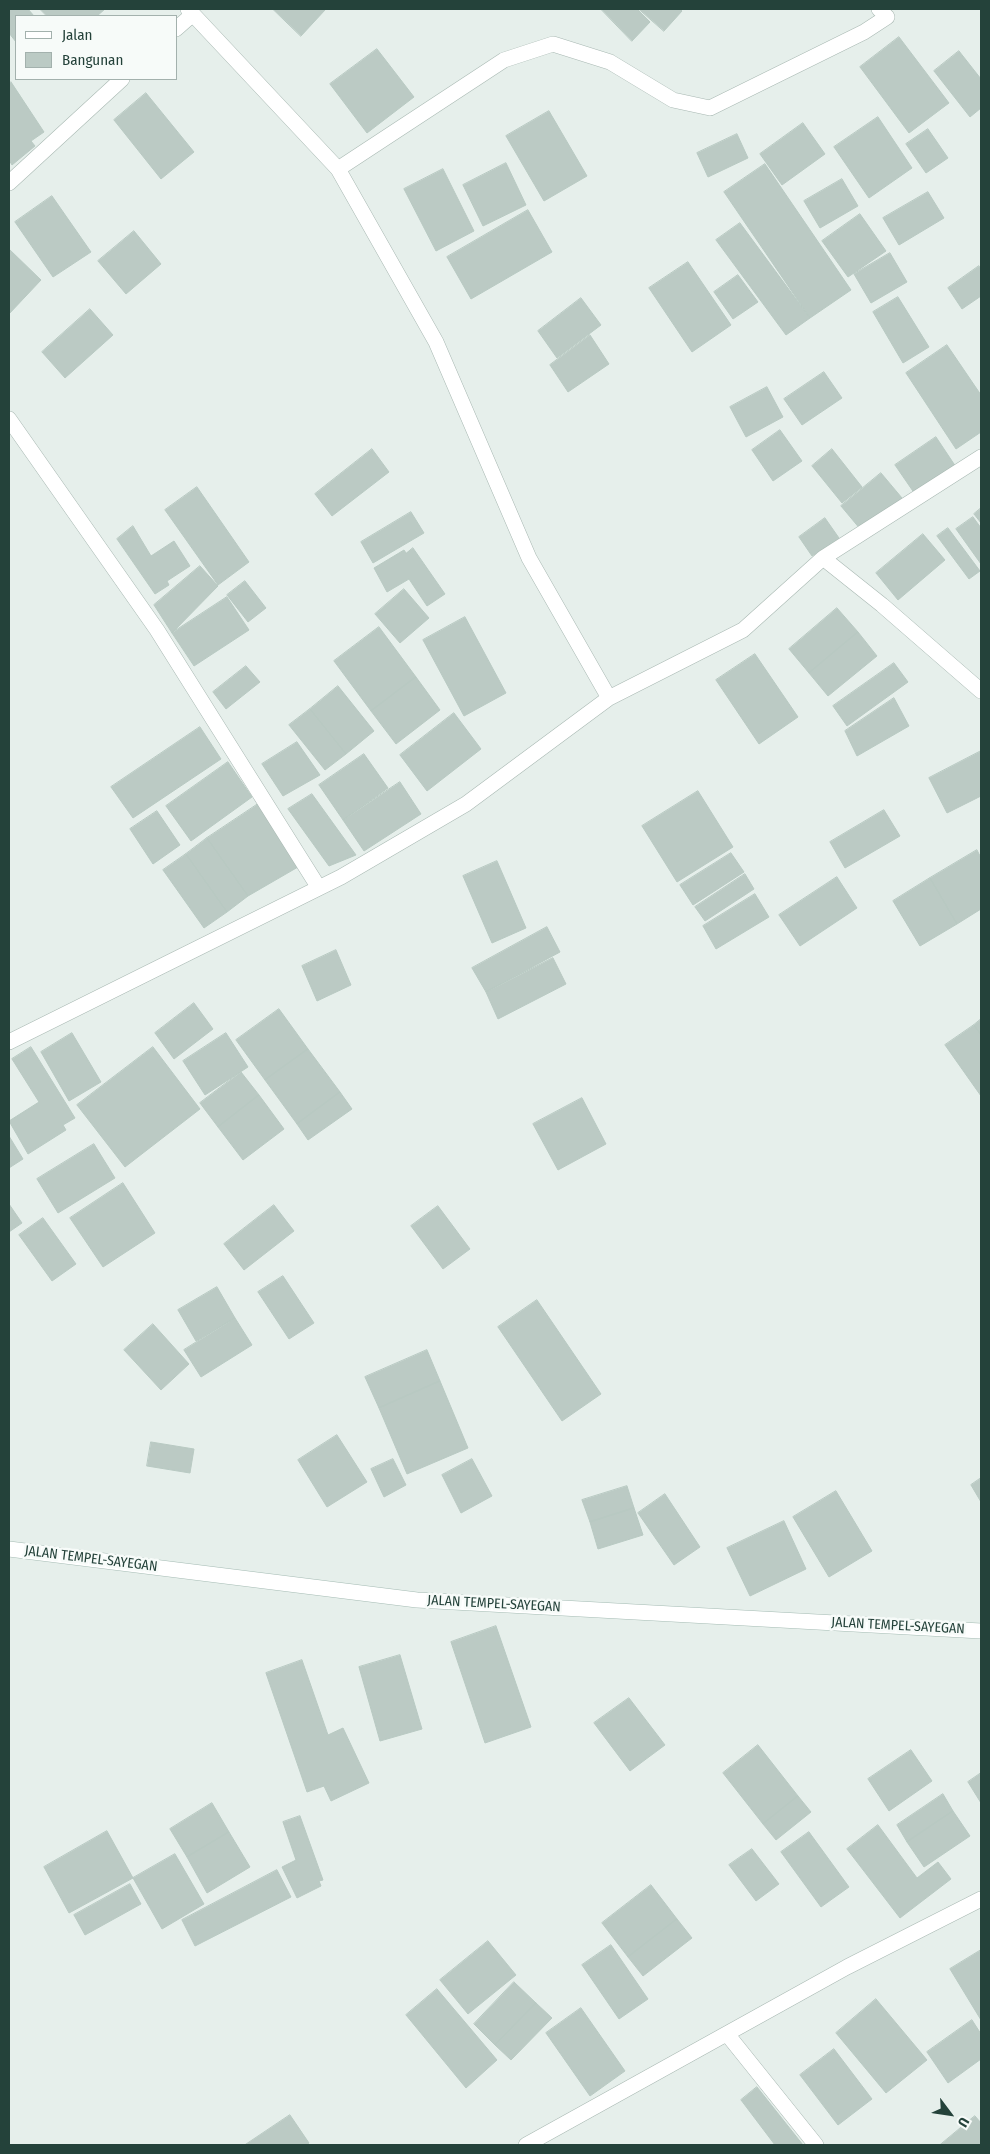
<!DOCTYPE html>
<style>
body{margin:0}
#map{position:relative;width:990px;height:2154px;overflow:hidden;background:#e6efeb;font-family:"Fira Sans Condensed",sans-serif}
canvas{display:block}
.frame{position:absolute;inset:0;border:10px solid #24423a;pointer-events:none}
.legend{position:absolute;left:15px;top:15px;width:162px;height:65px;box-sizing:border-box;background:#f7fbf9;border:1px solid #a3b1ad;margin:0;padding:6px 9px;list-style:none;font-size:15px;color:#24423a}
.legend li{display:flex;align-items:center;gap:10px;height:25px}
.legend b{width:25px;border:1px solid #a3b1ad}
.north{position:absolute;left:925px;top:2089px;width:50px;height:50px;-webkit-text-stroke:4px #f7fbf9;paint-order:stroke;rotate:121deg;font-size:14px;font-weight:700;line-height:20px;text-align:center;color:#24423a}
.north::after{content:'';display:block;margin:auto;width:18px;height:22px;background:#24423a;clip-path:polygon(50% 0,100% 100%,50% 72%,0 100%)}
</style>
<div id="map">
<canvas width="990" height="2154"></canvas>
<div class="frame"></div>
<ul class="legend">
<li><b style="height:6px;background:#fff"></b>Jalan</li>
<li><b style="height:14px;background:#bbcac4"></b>Bangunan</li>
</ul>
<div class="north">U</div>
</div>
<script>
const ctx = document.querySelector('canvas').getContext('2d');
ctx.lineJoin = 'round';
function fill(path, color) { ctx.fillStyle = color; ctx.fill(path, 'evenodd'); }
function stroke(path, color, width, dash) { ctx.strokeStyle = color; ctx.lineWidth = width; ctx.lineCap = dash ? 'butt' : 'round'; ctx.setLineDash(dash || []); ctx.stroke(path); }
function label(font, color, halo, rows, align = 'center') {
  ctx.font = font + ' "Fira Sans Condensed",sans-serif'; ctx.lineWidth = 5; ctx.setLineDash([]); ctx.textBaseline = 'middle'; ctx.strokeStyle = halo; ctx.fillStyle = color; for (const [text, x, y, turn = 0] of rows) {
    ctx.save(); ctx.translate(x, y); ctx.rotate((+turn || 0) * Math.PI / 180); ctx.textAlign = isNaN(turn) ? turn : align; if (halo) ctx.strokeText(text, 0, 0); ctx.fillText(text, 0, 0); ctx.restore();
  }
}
const building = new Path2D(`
 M 9,9 L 28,9 L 34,16 L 16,16 L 16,42 L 9,33 Z
 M 40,9 L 105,9 L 97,16 L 47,16 Z
 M 273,9 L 324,9 L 325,10 L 301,36 Z
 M 601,9 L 637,9 L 650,22 L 632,41 Z
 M 639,9 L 680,9 L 682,11 L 664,31 Z
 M 899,37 L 949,103 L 909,133 L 860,67 Z
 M 377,49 L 414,97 L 367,133 L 330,84 Z
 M 959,51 L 981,79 L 981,108 L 970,117 L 934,71 Z
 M 11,82 L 44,132 L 31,141 L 35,146 L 12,165 L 9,160 L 9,84 Z
 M 146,93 L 194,152 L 161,179 L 114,120 Z
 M 549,111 L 587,176 L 544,201 L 506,136 Z
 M 878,117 L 912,168 L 869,198 L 834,147 Z
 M 803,123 L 825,154 L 782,185 L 760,154 Z
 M 928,129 L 948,158 L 926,173 L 906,144 Z
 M 737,134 L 748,158 L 708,177 L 697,153 Z
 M 506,163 L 526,205 L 483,226 L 463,185 Z
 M 765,164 L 851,290 L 810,318 L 724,192 Z
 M 443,169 L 474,231 L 436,251 L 404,189 Z
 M 842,179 L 858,206 L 820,228 L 804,201 Z
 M 928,192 L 944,218 L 899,245 L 883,218 Z
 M 52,196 L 91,252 L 53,277 L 15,222 Z
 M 528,210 L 552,252 L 471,299 L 447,257 Z
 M 860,214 L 886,251 L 848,277 L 822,241 Z
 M 740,223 L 810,318 L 786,335 L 716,240 Z
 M 134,231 L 161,264 L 126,294 L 98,261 Z
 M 9,249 L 41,280 L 9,314 Z
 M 890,253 L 907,282 L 871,303 L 854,274 Z
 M 688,262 L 731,325 L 692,352 L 649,288 Z
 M 979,266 L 981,270 L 981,296 L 962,309 L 948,288 Z
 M 738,275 L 758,302 L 733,319 L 714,292 Z
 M 898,297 L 929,347 L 903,363 L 873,312 Z
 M 581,298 L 601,325 L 557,358 L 538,331 Z
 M 90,309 L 113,335 L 65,378 L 42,352 Z
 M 590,335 L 609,364 L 568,392 L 550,365 Z
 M 947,345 L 981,395 L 981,432 L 956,449 L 906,373 Z
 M 824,372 L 842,398 L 802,425 L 784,399 Z
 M 767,387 L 783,417 L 746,437 L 730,407 Z
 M 780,430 L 802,461 L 773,481 L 752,450 Z
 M 936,437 L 958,470 L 917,497 L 895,465 Z
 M 372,449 L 389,472 L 332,516 L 315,494 Z
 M 832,449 L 862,487 L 842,503 L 812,466 Z
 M 881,473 L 902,498 L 861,530 L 841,506 Z
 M 197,487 L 249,562 L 218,585 L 165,510 Z
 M 981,508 L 981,523 L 974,514 Z
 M 411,512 L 424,533 L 373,563 L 361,542 Z
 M 973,517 L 981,528 L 981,564 L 956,529 Z
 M 825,518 L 839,538 L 812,556 L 799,537 Z
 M 133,526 L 151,556 L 174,541 L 190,566 L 167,581 L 169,585 L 155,594 L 117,539 Z
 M 948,528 L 980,571 L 969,579 L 937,536 Z
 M 923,534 L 945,560 L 898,600 L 876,573 Z
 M 413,548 L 445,594 L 427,606 L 409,579 L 387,592 L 374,568 L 404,550 L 406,553 Z
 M 200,566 L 218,586 L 172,633 L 154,605 Z
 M 245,581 L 266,608 L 248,622 L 227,595 Z
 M 404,589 L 429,618 L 400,643 L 375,614 Z
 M 227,597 L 249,630 L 194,666 L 172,633 Z
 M 837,608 L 858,632 L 809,673 L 789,649 Z
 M 465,617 L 506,693 L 464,716 L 423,640 Z
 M 379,627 L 416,677 L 371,711 L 334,661 Z
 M 858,632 L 877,656 L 828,696 L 809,673 Z
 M 755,654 L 798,717 L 759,744 L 716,680 Z
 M 894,663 L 908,682 L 847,726 L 833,706 Z
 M 246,666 L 260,682 L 226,709 L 213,692 Z
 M 416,677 L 440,710 L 396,744 L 371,711 Z
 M 338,686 L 374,731 L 346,754 L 310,709 Z
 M 894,698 L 909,726 L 857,756 L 845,731 Z
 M 310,709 L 346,754 L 325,770 L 289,725 Z
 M 454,713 L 481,749 L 427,791 L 400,755 Z
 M 200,727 L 221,759 L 133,818 L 111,787 Z
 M 297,742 L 320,775 L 283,796 L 262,764 Z
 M 981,751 L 981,796 L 947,813 L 929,778 Z
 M 364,754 L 388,788 L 343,820 L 319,785 Z
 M 228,762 L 252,797 L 191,841 L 166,806 Z
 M 400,782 L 421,814 L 364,851 L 343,820 Z
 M 698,791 L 733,847 L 677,882 L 642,826 Z
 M 312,794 L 356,855 L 329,866 L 288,809 Z
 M 258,804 L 298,867 L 248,896 L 207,838 Z
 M 884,810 L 900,836 L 845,868 L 830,842 Z
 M 157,811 L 180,845 L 153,864 L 130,829 Z
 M 207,838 L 248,896 L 227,912 L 186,854 Z
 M 977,850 L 981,858 L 981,909 L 957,924 L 930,878 Z
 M 731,853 L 744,872 L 693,905 L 680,885 Z
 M 186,854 L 227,912 L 204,928 L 163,870 Z
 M 497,861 L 526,928 L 492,943 L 463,876 Z
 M 745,874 L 754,889 L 705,921 L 695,907 Z
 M 837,877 L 857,908 L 800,946 L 779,915 Z
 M 930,878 L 957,924 L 920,946 L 893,901 Z
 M 755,894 L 769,917 L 716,949 L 703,926 Z
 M 547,927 L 560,952 L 486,992 L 472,968 Z
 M 336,950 L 351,985 L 317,1001 L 302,966 Z
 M 553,958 L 566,984 L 498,1019 L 486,992 Z
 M 194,1003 L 213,1029 L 174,1059 L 155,1033 Z
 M 279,1009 L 308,1049 L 265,1080 L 236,1040 Z
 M 981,1019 L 981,1035 L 974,1025 Z
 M 974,1025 L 981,1035 L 981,1096 L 945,1045 Z
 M 72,1033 L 101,1082 L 69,1101 L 41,1052 Z
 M 226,1033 L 248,1067 L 205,1095 L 183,1061 Z
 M 31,1047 L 75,1118 L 63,1125 L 66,1130 L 28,1154 L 9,1121 L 39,1102 L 12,1059 Z
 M 153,1047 L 200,1109 L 125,1167 L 77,1105 Z
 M 308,1049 L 340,1092 L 297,1124 L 265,1080 Z
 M 241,1072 L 259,1095 L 218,1127 L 200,1103 Z
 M 340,1092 L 352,1109 L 308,1140 L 297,1124 Z
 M 259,1095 L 284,1129 L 243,1160 L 218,1127 Z
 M 582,1098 L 606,1144 L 558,1170 L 533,1124 Z
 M 9,1136 L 23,1159 L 9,1168 Z
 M 94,1144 L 115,1178 L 58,1213 L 37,1179 Z
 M 123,1183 L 155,1233 L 103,1267 L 70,1218 Z
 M 9,1204 L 22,1223 L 9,1232 Z
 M 274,1205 L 294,1231 L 244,1270 L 224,1244 Z
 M 438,1206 L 470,1249 L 443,1269 L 411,1226 Z
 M 43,1218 L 76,1264 L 52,1281 L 19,1235 Z
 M 283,1276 L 314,1323 L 289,1339 L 258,1292 Z
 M 217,1287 L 235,1318 L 196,1341 L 178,1310 Z
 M 537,1300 L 601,1394 L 562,1421 L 498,1327 Z
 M 235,1318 L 252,1345 L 201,1377 L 184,1350 Z
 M 153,1324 L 189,1364 L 161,1390 L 124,1350 Z
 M 427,1350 L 440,1381 L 379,1408 L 365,1377 Z
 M 440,1381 L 468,1448 L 407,1474 L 379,1408 Z
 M 337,1435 L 367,1482 L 327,1507 L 298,1460 Z
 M 151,1442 L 194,1449 L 190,1473 L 147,1466 Z
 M 393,1459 L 406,1485 L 384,1497 L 371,1469 Z
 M 472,1459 L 492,1496 L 461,1513 L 442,1475 Z
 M 981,1478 L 981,1502 L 971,1485 Z
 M 627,1486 L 634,1508 L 590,1522 L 582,1500 Z
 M 836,1491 L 872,1551 L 829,1577 L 793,1517 Z
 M 665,1494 L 700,1547 L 674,1565 L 638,1513 Z
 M 634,1508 L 643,1535 L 598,1549 L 590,1522 Z
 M 784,1521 L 806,1569 L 750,1596 L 727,1548 Z
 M 496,1626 L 531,1727 L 485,1743 L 451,1642 Z
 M 400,1655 L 422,1729 L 380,1741 L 359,1667 Z
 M 302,1660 L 328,1735 L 343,1728 L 369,1783 L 331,1801 L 324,1786 L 307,1792 L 266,1673 Z
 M 629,1698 L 665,1745 L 630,1771 L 594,1723 Z
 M 758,1745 L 798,1796 L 763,1824 L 723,1773 Z
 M 911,1750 L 932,1781 L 889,1811 L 868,1779 Z
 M 981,1773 L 981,1803 L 968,1782 Z
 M 943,1794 L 953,1811 L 907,1842 L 897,1825 Z
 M 798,1796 L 811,1812 L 776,1840 L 763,1824 Z
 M 212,1803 L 229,1832 L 187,1857 L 170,1829 Z
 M 953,1811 L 970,1836 L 924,1867 L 907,1842 Z
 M 300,1816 L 323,1880 L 319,1881 L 321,1886 L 297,1898 L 282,1867 L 296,1860 L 283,1822 Z
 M 878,1825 L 917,1878 L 938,1862 L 951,1879 L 900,1918 L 847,1849 Z
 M 107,1831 L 133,1878 L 69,1913 L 44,1867 Z
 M 229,1832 L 250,1867 L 207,1893 L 187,1857 Z
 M 809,1832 L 849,1887 L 821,1907 L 781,1852 Z
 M 752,1849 L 779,1884 L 756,1901 L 729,1865 Z
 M 175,1854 L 204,1904 L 162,1929 L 133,1878 Z
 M 277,1870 L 291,1897 L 195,1946 L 182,1920 Z
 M 130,1884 L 141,1904 L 85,1935 L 74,1915 Z
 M 651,1885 L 677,1919 L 628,1957 L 602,1923 Z
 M 677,1919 L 692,1938 L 643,1976 L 628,1957 Z
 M 488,1941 L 516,1975 L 468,2014 L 440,1980 Z
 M 611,1945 L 648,1999 L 619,2019 L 582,1965 Z
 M 981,1950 L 981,2020 L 950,1969 Z
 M 514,1982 L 536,2003 L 495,2045 L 474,2024 Z
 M 437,1989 L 497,2060 L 466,2088 L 406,2015 Z
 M 876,1999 L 927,2060 L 886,2093 L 836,2033 Z
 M 536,2003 L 552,2018 L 511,2060 L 495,2045 Z
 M 581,2008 L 625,2071 L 590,2096 L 546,2033 Z
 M 972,2020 L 981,2034 L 981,2059 L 948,2083 L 927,2052 Z
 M 834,2049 L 872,2099 L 838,2125 L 800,2075 Z
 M 757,2087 L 803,2145 L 775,2145 L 741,2100 Z
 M 290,2115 L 309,2143 L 306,2145 L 245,2145 Z
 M 975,2116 L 981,2123 L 981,2145 L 940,2145 Z`);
fill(building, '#bbcac4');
stroke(building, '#b8c9c2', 1);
const street = new Path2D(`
 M 188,9 L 338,169 L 436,342 L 529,558 L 609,698 L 743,630 L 823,558 L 882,605 L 981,691
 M 176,29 L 193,14
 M 338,169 L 504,60 L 553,44 L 610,62 L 673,100 L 710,108 L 864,32 L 887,17 L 879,9
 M 9,183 L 122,79
 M 9,419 L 157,630 L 319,888
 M 823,558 L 981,457
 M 9,1042 L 341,877 L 466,804 L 609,698
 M 727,2034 L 816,2145
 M 526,2145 L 847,1967 L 981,1899`);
const secondary = new Path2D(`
 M 9,1549 L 417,1600 L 981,1631`);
stroke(street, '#a8b8b2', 16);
stroke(secondary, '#a4bbb3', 16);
stroke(street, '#fff', 15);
stroke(secondary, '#fff', 15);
label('14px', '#24423a', '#f7fbf9', [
 ["JALAN TEMPEL-SAYEGAN",91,1559,7],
 ["JALAN TEMPEL-SAYEGAN",494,1604,3],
 ["JALAN TEMPEL-SAYEGAN",898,1626,3]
]);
</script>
